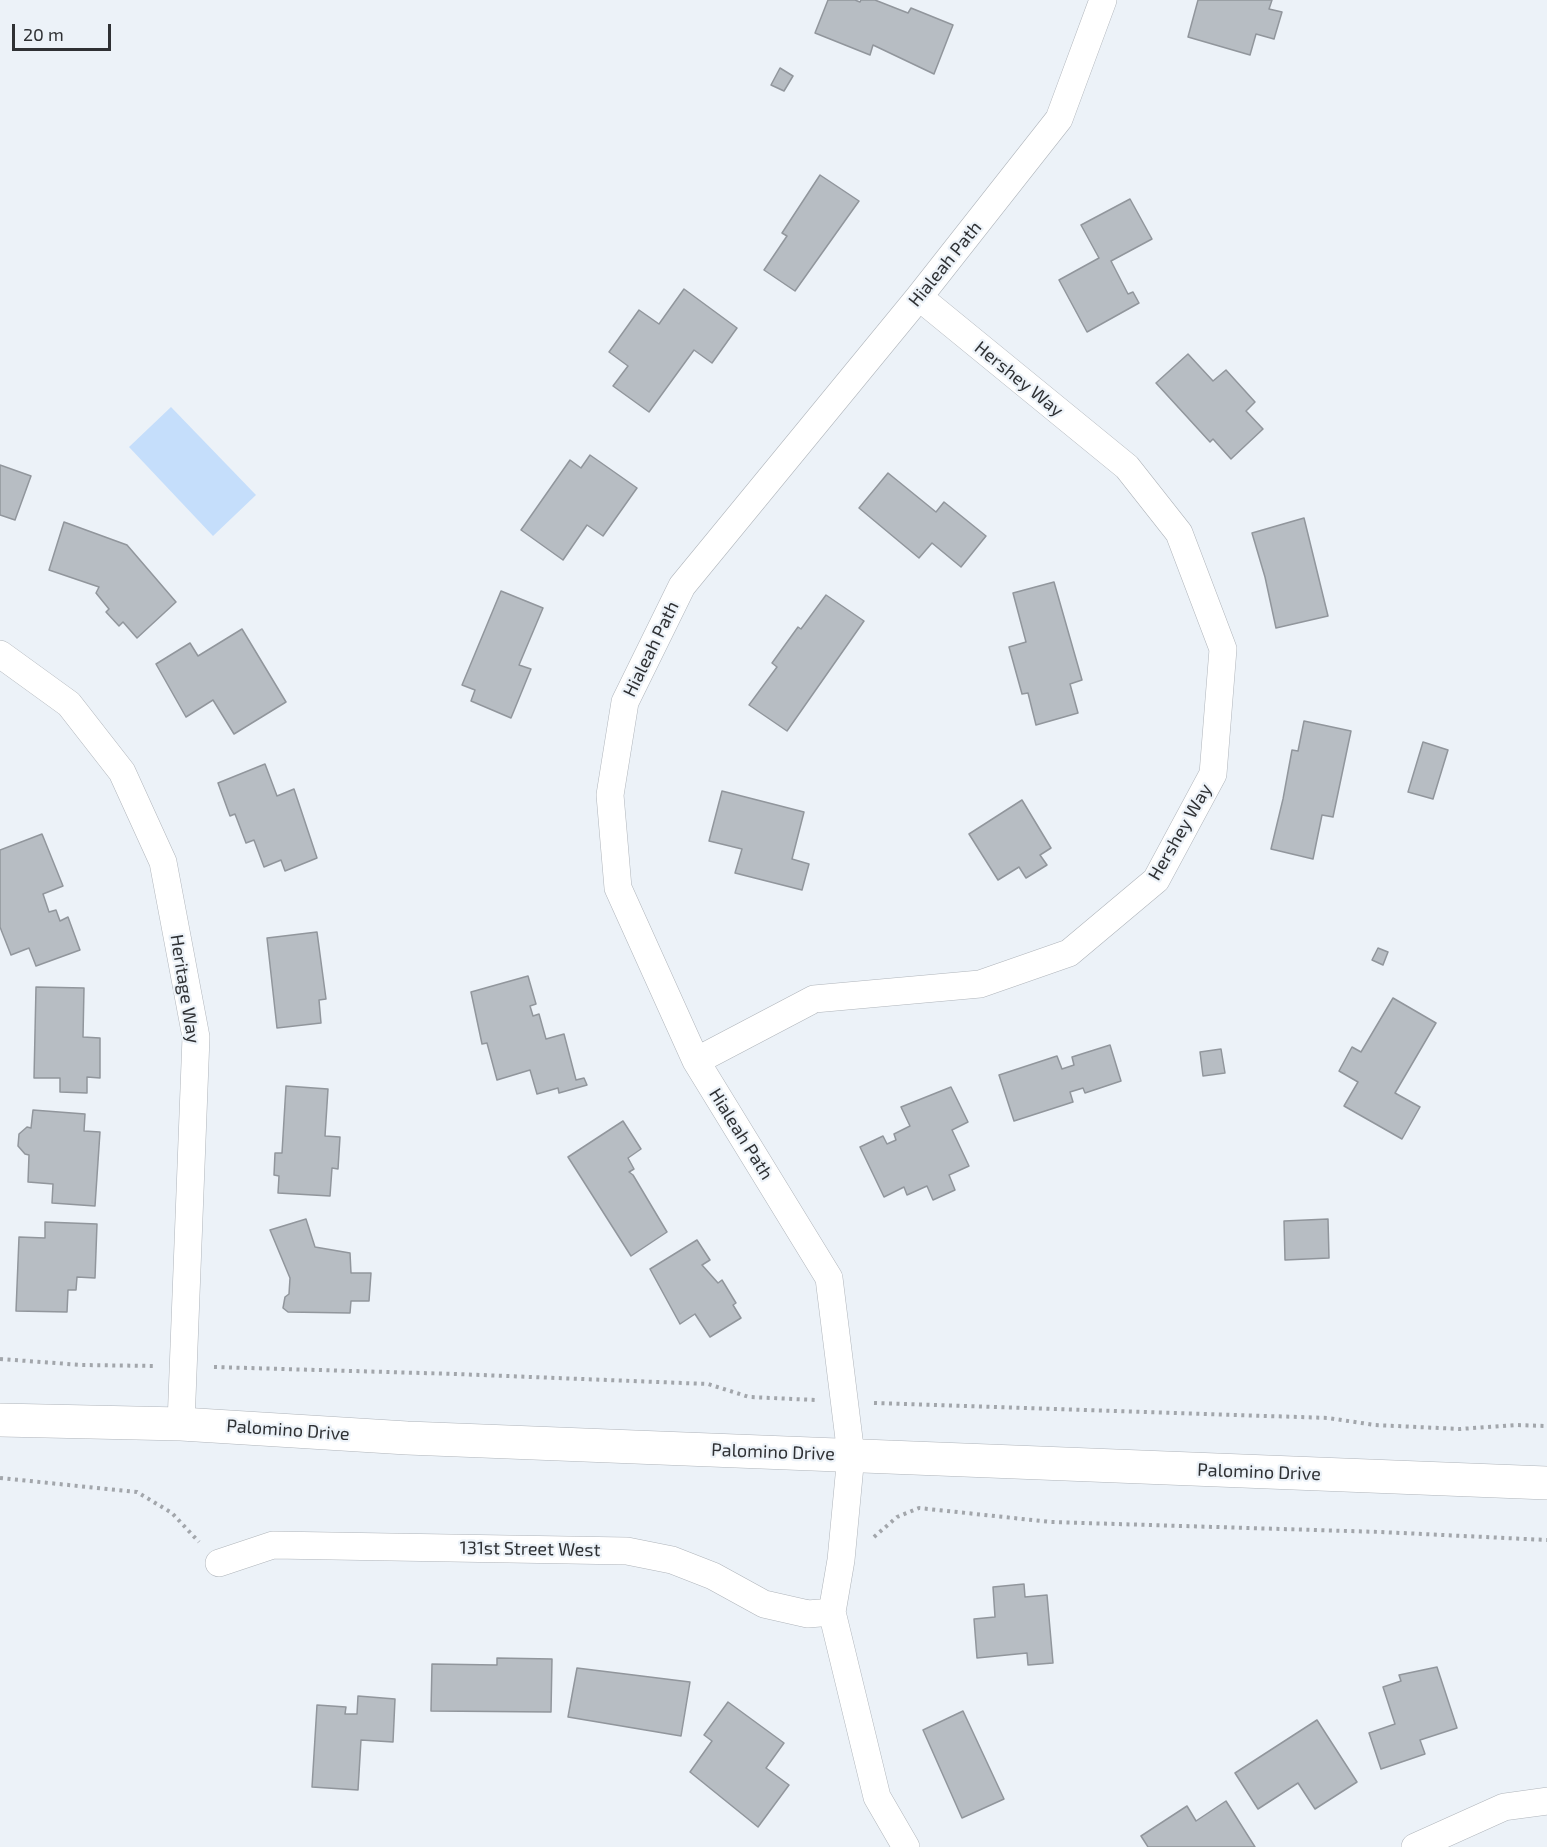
<!DOCTYPE html>
<style>
body{margin:0}
#map{position:relative;width:1547px;height:1847px;overflow:hidden;background:#ecf2f8;font-family:"Exo 2",sans-serif}
canvas{display:block}
.scale{position:absolute;left:12px;top:24px;width:99px;height:27px;box-sizing:border-box;border:3px solid #2f3134;border-top:0;padding-left:8px;font-size:18px;line-height:21px;white-space:nowrap;color:#2f3134;-webkit-text-stroke:4px #ecf2f8;paint-order:stroke}
</style>
<div id="map">
<canvas width="1547" height="1847"></canvas>
<div class="scale">20 m</div>
</div>
<script>
const ctx = document.querySelector('canvas').getContext('2d');
ctx.lineJoin = 'round';
function fill(path, color) { ctx.fillStyle = color; ctx.fill(path, 'evenodd'); }
function stroke(path, color, width, dash) { ctx.strokeStyle = color; ctx.lineWidth = width; ctx.lineCap = dash ? 'butt' : 'round'; ctx.setLineDash(dash || []); ctx.stroke(path); }
function label(font, color, halo, rows, align = 'center') {
  ctx.font = font + ' "Exo 2",sans-serif'; ctx.lineWidth = 4.5; ctx.setLineDash([]); ctx.textBaseline = 'middle'; ctx.strokeStyle = halo; ctx.fillStyle = color; for (const [text, x, y, turn = 0] of rows) {
    ctx.save(); ctx.translate(x, y); ctx.rotate((+turn || 0) * Math.PI / 180); ctx.textAlign = isNaN(turn) ? turn : align; if (halo) ctx.strokeText(text, 0, 0); ctx.fillText(text, 0, 0); ctx.restore();
  }
}
fill(new Path2D(`
 M 171,407 L 256,495 L 213,536 L 129,447 Z`), '#c5defb');
const building = new Path2D(`
 M 828,0 L 855,0 L 860,2 L 861,0 L 875,0 L 908,13 L 911,8 L 953,25 L 934,74 L 873,45 L 870,55 L 815,33 Z
 M 1198,0 L 1272,0 L 1269,9 L 1282,12 L 1274,39 L 1256,34 L 1250,55 L 1188,37 Z
 M 780,68 L 793,76 L 784,91 L 771,85 Z
 M 820,175 L 859,201 L 795,291 L 764,270 L 787,236 L 782,233 Z
 M 1130,199 L 1152,239 L 1111,261 L 1128,294 L 1133,292 L 1139,303 L 1087,332 L 1059,280 L 1099,258 L 1081,225 Z
 M 684,289 L 737,328 L 712,363 L 694,350 L 649,412 L 613,386 L 628,366 L 609,352 L 639,310 L 659,324 Z
 M 1188,354 L 1213,381 L 1226,370 L 1255,402 L 1246,411 L 1263,429 L 1231,459 L 1213,439 L 1210,442 L 1156,383 Z
 M 590,455 L 637,488 L 603,536 L 587,525 L 563,560 L 521,530 L 570,460 L 581,468 Z
 M 0,465 L 31,476 L 15,520 L 0,515 Z
 M 888,473 L 936,512 L 944,502 L 986,536 L 961,567 L 932,543 L 919,558 L 859,508 Z
 M 1304,518 L 1328,616 L 1276,628 L 1265,577 L 1252,533 Z
 M 64,522 L 127,545 L 176,602 L 137,638 L 123,622 L 119,626 L 106,612 L 109,609 L 96,593 L 99,587 L 49,570 Z
 M 1054,582 L 1082,680 L 1070,684 L 1078,713 L 1036,725 L 1028,693 L 1022,694 L 1009,647 L 1026,642 L 1013,593 Z
 M 501,591 L 543,608 L 519,665 L 531,669 L 511,718 L 471,701 L 475,690 L 462,685 Z
 M 826,595 L 864,621 L 787,731 L 749,705 L 777,667 L 772,663 L 798,627 L 801,629 Z
 M 242,629 L 286,702 L 234,734 L 213,700 L 186,717 L 156,664 L 190,643 L 198,656 Z
 M 1304,721 L 1351,731 L 1333,817 L 1322,815 L 1313,859 L 1271,849 L 1283,799 L 1292,750 L 1298,751 Z
 M 1423,742 L 1448,750 L 1433,799 L 1408,792 Z
 M 265,764 L 277,796 L 294,789 L 317,858 L 285,871 L 281,860 L 264,867 L 254,840 L 246,843 L 235,814 L 230,816 L 218,783 Z
 M 722,791 L 804,812 L 792,859 L 809,864 L 802,890 L 735,873 L 742,849 L 709,841 Z
 M 1022,800 L 1051,848 L 1040,855 L 1047,865 L 1026,878 L 1019,867 L 998,880 L 969,834 Z
 M 42,834 L 63,886 L 43,894 L 49,912 L 56,910 L 60,921 L 68,917 L 80,950 L 36,966 L 29,948 L 11,955 L 0,927 L 0,850 Z
 M 317,932 L 326,999 L 319,1000 L 321,1023 L 277,1028 L 267,938 Z
 M 1378,948 L 1388,952 L 1383,965 L 1372,960 Z
 M 528,976 L 536,1004 L 530,1006 L 533,1016 L 539,1014 L 546,1039 L 564,1034 L 576,1080 L 584,1078 L 587,1085 L 559,1093 L 558,1088 L 537,1094 L 530,1070 L 497,1080 L 487,1043 L 482,1044 L 471,992 Z
 M 36,987 L 84,988 L 83,1037 L 100,1038 L 100,1078 L 87,1077 L 87,1093 L 60,1092 L 60,1078 L 34,1078 Z
 M 1393,998 L 1436,1023 L 1395,1093 L 1420,1107 L 1402,1139 L 1344,1106 L 1358,1082 L 1339,1071 L 1352,1047 L 1361,1052 Z
 M 1110,1045 L 1121,1081 L 1085,1093 L 1083,1088 L 1070,1092 L 1073,1102 L 1014,1121 L 999,1075 L 1057,1056 L 1062,1069 L 1074,1065 L 1072,1057 Z
 M 1221,1049 L 1225,1073 L 1203,1076 L 1200,1052 Z
 M 286,1086 L 328,1089 L 325,1136 L 340,1137 L 338,1169 L 332,1168 L 330,1196 L 278,1193 L 279,1176 L 274,1175 L 275,1153 L 282,1153 Z
 M 951,1087 L 968,1122 L 952,1130 L 969,1166 L 949,1175 L 955,1190 L 933,1200 L 927,1186 L 907,1195 L 904,1187 L 884,1197 L 860,1147 L 883,1136 L 887,1144 L 896,1140 L 894,1134 L 910,1126 L 901,1107 Z
 M 33,1110 L 85,1114 L 84,1131 L 100,1132 L 95,1206 L 52,1203 L 53,1184 L 28,1182 L 29,1155 L 25,1154 L 18,1146 L 19,1134 L 27,1127 L 31,1128 Z
 M 623,1121 L 641,1149 L 628,1158 L 634,1169 L 629,1172 L 633,1175 L 667,1232 L 631,1256 L 568,1157 Z
 M 306,1219 L 315,1247 L 350,1253 L 351,1273 L 371,1273 L 369,1301 L 351,1301 L 350,1313 L 288,1312 L 283,1308 L 285,1297 L 289,1294 L 290,1278 L 270,1230 Z
 M 1328,1219 L 1329,1258 L 1285,1260 L 1284,1221 Z
 M 45,1222 L 97,1224 L 95,1278 L 77,1277 L 76,1290 L 68,1290 L 67,1312 L 16,1311 L 19,1237 L 45,1238 Z
 M 697,1240 L 710,1260 L 702,1265 L 718,1283 L 722,1280 L 736,1303 L 733,1305 L 741,1318 L 710,1337 L 695,1314 L 680,1324 L 650,1269 Z
 M 1024,1584 L 1025,1597 L 1047,1595 L 1053,1663 L 1028,1665 L 1027,1653 L 977,1658 L 974,1619 L 995,1617 L 993,1587 Z
 M 497,1658 L 552,1659 L 551,1712 L 431,1711 L 432,1664 L 497,1665 Z
 M 1437,1667 L 1457,1728 L 1420,1740 L 1425,1754 L 1381,1769 L 1369,1733 L 1395,1724 L 1383,1687 L 1401,1681 L 1399,1675 Z
 M 577,1668 L 690,1682 L 681,1736 L 568,1717 Z
 M 358,1696 L 395,1699 L 393,1742 L 361,1740 L 358,1790 L 312,1787 L 317,1705 L 346,1707 L 345,1714 L 357,1714 Z
 M 728,1702 L 784,1743 L 766,1768 L 789,1785 L 758,1827 L 690,1772 L 712,1741 L 704,1735 Z
 M 963,1711 L 1004,1799 L 962,1818 L 923,1730 Z
 M 1317,1720 L 1357,1782 L 1315,1809 L 1298,1783 L 1258,1809 L 1235,1773 Z
 M 1226,1801 L 1255,1847 L 1148,1847 L 1141,1836 L 1187,1806 L 1196,1821 Z`);
fill(building, '#b7bdc3');
stroke(building, '#91969c', 1.5);
const street = new Path2D(`
 M 0,654 L 69,704 L 122,772 L 163,862 L 196,1037 L 181,1424
 M 696,1061 L 814,999 L 980,984 L 1069,953 L 1156,880 L 1213,774 L 1223,649 L 1179,533 L 1127,467 L 919,297
 M 219,1563 L 273,1545 L 627,1551 L 672,1560 L 713,1576 L 764,1604 L 808,1614 L 832,1612
 M 906,1847 L 877,1797 L 832,1612 L 841,1560 L 851,1455 L 829,1278 L 696,1061 L 618,888 L 610,795 L 625,702 L 682,586 L 919,297 L 1059,119 L 1103,0
 M 1415,1847 L 1504,1807 L 1547,1801`);
const secondary = new Path2D(`
 M 0,1420 L 181,1424 L 407,1438 L 1547,1483`);
stroke(street, '#afb4ba', 28);
stroke(secondary, '#afb4ba', 34);
stroke(new Path2D(`
 M 0,1359 L 82,1365 L 155,1366
 M 214,1367 L 456,1374 L 708,1384 L 749,1397 L 816,1400
 M 874,1403 L 1328,1418 L 1375,1425 L 1460,1429 L 1516,1425 L 1547,1426
 M 0,1478 L 137,1492 L 172,1513 L 199,1542
 M 874,1537 L 897,1517 L 919,1508 L 1051,1522 L 1381,1532 L 1547,1540`), '#a2a6ab', 4, [3, 4.5]);
stroke(street, '#fff', 27);
stroke(secondary, '#fff', 33);
label('18px', '#2f3134', '#ecf2f8', [
 ["Hialeah Path",945,264,-51],
 ["Hershey Way",1019,379,39],
 ["Hialeah Path",651,649,-64],
 ["Hershey Way",1180,832,-60],
 ["Heritage Way",185,989,81],
 ["Hialeah Path",741,1134,58],
 ["Palomino Drive",288,1430,4],
 ["Palomino Drive",773,1452,2],
 ["Palomino Drive",1259,1472,2],
 ["131st Street West",530,1549,1]
]);
</script>
